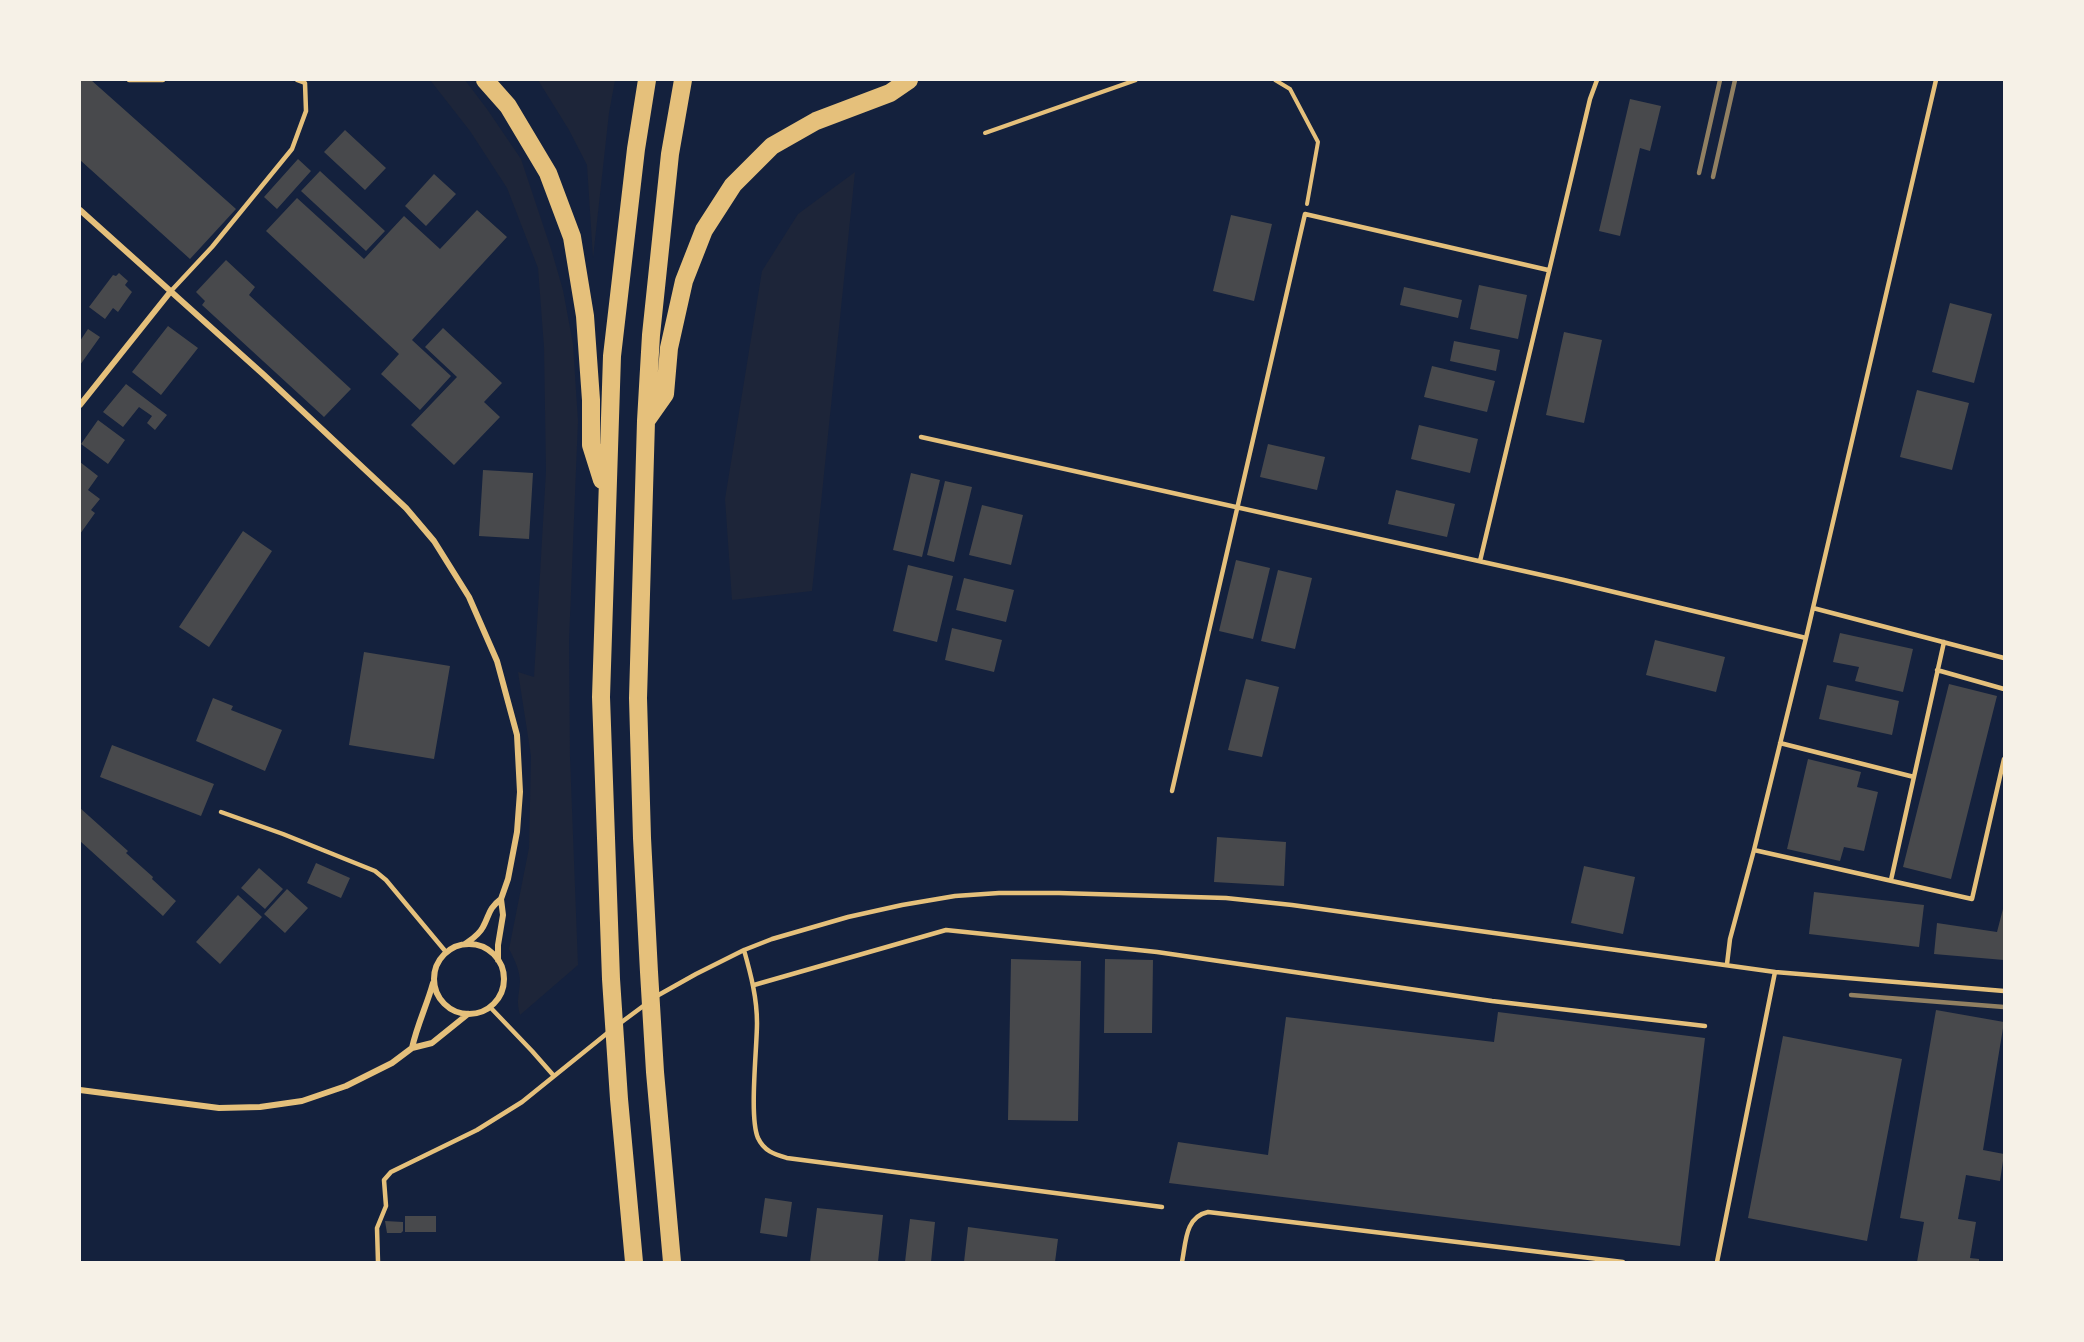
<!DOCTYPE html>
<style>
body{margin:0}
#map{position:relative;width:2084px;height:1342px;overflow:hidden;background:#14213d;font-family:Cabin,sans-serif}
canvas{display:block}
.frame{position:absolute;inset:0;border:81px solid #f6f1e7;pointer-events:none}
</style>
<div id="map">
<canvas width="2084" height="1342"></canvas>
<div class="frame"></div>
</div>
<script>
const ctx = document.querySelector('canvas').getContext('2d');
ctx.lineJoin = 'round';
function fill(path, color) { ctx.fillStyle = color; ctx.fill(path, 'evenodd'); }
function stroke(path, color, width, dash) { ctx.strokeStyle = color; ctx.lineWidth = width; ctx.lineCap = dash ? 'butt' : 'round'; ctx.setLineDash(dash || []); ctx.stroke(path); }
fill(new Path2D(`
 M 430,80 L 465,80 L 487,109 L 521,159 L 552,252 L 563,290 L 573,344 L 578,421 L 569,641 L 570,757 L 578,965 L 520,1015 C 516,1000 519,996 520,982 C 520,971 514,958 509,949 L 529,848 L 531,756 L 518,672 L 534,677 L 546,471 L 544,347 L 538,268 L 507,188 L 470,131 Z
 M 538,80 L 615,80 L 609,113 L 593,258 L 587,165 L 569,130 Z
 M 855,172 L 812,591 L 732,600 L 725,499 L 762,271 L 798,214 Z`), '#1d2539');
fill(new Path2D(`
 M 80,80 L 91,80 L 236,209 L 190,259 L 80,160 Z
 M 1630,99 L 1661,106 L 1650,151 L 1640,148 L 1620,236 L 1599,231 Z
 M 345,130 L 386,168 L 365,190 L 324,152 Z
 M 298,159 L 311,171 L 277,209 L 264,197 Z
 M 320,171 L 385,231 L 366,251 L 301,191 Z
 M 434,174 L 456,194 L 426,226 L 405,206 Z
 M 297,198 L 364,259 L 404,216 L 440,249 L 477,210 L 507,237 L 412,340 L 451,376 L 420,410 L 381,374 L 399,354 L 266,231 Z
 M 1231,215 L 1272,224 L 1254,301 L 1213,291 Z
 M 226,260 L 255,287 L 249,295 L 351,389 L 324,417 L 202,305 L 205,301 L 196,292 Z
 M 119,273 L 128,281 L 125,285 L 132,292 L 118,312 L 113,308 L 105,319 L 89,307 L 113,275 L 116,276 Z
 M 1479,285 L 1527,295 L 1518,339 L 1470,329 Z
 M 1404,287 L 1462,300 L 1458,318 L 1400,305 Z
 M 1950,303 L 1992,314 L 1974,383 L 1932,372 Z
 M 168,326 L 198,348 L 161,395 L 132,372 Z
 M 443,328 L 502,383 L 484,402 L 500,417 L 454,465 L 411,425 L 457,377 L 425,347 Z
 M 88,329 L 100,337 L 80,365 L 80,341 Z
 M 1564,332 L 1602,340 L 1584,423 L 1546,415 Z
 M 1454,341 L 1500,350 L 1496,371 L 1450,361 Z
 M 1432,366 L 1495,381 L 1487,412 L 1424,397 Z
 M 126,384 L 167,415 L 155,430 L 147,423 L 152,416 L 139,407 L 123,427 L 103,412 Z
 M 1917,390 L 1969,403 L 1952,470 L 1900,457 Z
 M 98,420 L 125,440 L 108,464 L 81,444 Z
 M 1419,425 L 1478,439 L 1470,473 L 1411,459 Z
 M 1268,444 L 1325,457 L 1317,490 L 1260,477 Z
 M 80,462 L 98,476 L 88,490 L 100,499 L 91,510 L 95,513 L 80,534 Z
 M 483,470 L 533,473 L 529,539 L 479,536 Z
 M 911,473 L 940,480 L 922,557 L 893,550 Z
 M 945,481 L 972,487 L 954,562 L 927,555 Z
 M 1396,490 L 1455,504 L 1447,537 L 1388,524 Z
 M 982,505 L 1023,515 L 1011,565 L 969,555 Z
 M 243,531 L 272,551 L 209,647 L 179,627 Z
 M 1236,560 L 1270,568 L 1253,639 L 1219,631 Z
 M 908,565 L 953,576 L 937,642 L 893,631 Z
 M 1278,570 L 1312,578 L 1295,649 L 1261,641 Z
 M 964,578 L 1014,590 L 1006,622 L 956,610 Z
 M 952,628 L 1002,640 L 994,672 L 945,660 Z
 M 1840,633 L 1913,649 L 1903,692 L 1855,681 L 1859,667 L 1833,662 Z
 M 1655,640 L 1725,657 L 1716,692 L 1646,675 Z
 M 364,652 L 450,666 L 434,759 L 349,745 Z
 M 1246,679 L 1279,687 L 1262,757 L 1228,750 Z
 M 1949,684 L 1997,696 L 1951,879 L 1903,867 Z
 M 1827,685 L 1899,701 L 1892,735 L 1819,719 Z
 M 213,698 L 233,706 L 231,710 L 282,730 L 265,771 L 196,741 Z
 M 112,745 L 214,784 L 201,816 L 100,777 Z
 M 1808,759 L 1861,772 L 1857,787 L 1878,792 L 1864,851 L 1844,847 L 1840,861 L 1787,849 Z
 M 80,808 L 128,851 L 126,853 L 153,877 L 152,879 L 176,901 L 163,916 L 80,841 Z
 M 1217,837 L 1286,842 L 1284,886 L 1214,882 Z
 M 316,863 L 350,878 L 341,898 L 307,883 Z
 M 1584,866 L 1635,877 L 1623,934 L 1571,923 Z
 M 259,868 L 283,889 L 265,909 L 241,888 Z
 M 287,889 L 308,908 L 285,933 L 264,914 Z
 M 1814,892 L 1924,905 L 1919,947 L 1809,934 Z
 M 238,895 L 262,917 L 220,964 L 196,942 Z
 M 2004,905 L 2004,960 L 1934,954 L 1937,923 L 1997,932 Z
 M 1011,959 L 1081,961 L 1078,1121 L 1008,1120 Z
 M 1105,959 L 1153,960 L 1152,1033 L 1104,1033 Z
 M 1936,1010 L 2004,1022 L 1983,1150 L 2004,1154 L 2000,1181 L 1966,1175 L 1958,1219 L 1976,1222 L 1970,1258 L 1979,1259 L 1979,1262 L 1917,1262 L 1924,1222 L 1900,1218 Z
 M 1498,1012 L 1705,1038 L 1680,1246 L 1169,1183 L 1178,1142 L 1268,1155 L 1286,1017 L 1494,1042 Z
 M 1783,1036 L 1902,1059 L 1867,1241 L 1748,1218 Z
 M 765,1198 L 792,1202 L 787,1237 L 760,1233 Z
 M 817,1208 L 883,1215 L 878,1262 L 810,1262 Z
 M 405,1216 L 436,1216 L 436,1232 L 405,1232 Z
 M 910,1219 L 935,1222 L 931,1262 L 905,1262 Z
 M 385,1221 L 403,1222 L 403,1231 L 401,1233 L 387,1233 Z
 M 968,1227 L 1058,1239 L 1055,1262 L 964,1262 Z`), '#48494c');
stroke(new Path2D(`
 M 1275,80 L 1290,89 L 1318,142 L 1307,204
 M 985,133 L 1136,80`), '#e5c07b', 4);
stroke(new Path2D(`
 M 129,80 L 163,80
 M 171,291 L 212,247 L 292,149 L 306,111 L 305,83 L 297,80
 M 921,437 L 1564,580 L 1806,638
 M 1480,561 L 1590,99 L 1597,80
 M 1813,608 L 2004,658
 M 1937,670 L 2004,689
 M 1780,743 L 1914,777
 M 1172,791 L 1305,214 L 1548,270
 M 221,812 L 283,834 L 375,871 L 386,880 L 446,952
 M 1754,850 L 1972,899 L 2004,759
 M 1891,880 L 1944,642
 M 744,950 C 751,975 757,998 757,1023 C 757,1049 749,1117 758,1138 C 764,1151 774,1154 787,1158 L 1162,1207
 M 1727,964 L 1730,939 L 1754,850 L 1806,638 L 1936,80
 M 754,985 L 946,930 L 1157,952 L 1492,1001 L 1705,1026
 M 655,997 L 696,974 L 744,950 L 772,939 L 848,917 L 902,905 L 955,896 L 999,893 L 1059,893 L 1226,898 L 1292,905 L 1775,972 L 2004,991
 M 490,1007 L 532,1051 L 554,1076
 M 619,1024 L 646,1004
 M 378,1262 L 377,1228 L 386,1206 L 384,1180 L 391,1172 L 477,1130 L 522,1102 L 610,1031
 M 1182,1262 C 1186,1242 1185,1217 1208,1212 L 1623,1262
 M 1717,1262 L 1775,972`), '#e5c07b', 4.5);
stroke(new Path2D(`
 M 80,210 L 264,375 L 406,508 L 434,541 L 469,597 L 497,661 L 517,735 L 520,792 L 517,832 L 508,879 L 501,899 L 503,915 L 498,945 L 498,960
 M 80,405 L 171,291
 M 465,944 C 472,939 479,935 483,927 C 490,914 488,909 501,899
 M434 979a35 35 0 1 1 70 0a35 35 0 1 1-70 0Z
 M 412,1048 C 417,1025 427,1005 433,983
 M 80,1090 L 219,1108 L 260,1107 L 302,1101 L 346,1086 L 392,1063 L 412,1048 L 432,1043 L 468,1014`), '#e5c07b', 6);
stroke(new Path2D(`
 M 485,80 L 508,106 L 548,173 L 572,237 L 585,316 L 591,400 L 591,445 L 602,480
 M 646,421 L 665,394 L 669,348 L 684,281 L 704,230 L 733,185 L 772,146 L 816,121 L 890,93 L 909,80
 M 634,1262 L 619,1099 L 611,979 L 601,697 L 612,356 L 636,149 L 647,80
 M 672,1262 L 655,1072 L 649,972 L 642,838 L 638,698 L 646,421 L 651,335 L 670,154 L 683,80`), '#e5c07b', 18);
stroke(new Path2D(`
 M 1699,173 L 1720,80
 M 1713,177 L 1735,80
 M 1851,995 L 2004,1007`), '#918062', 4.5);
</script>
